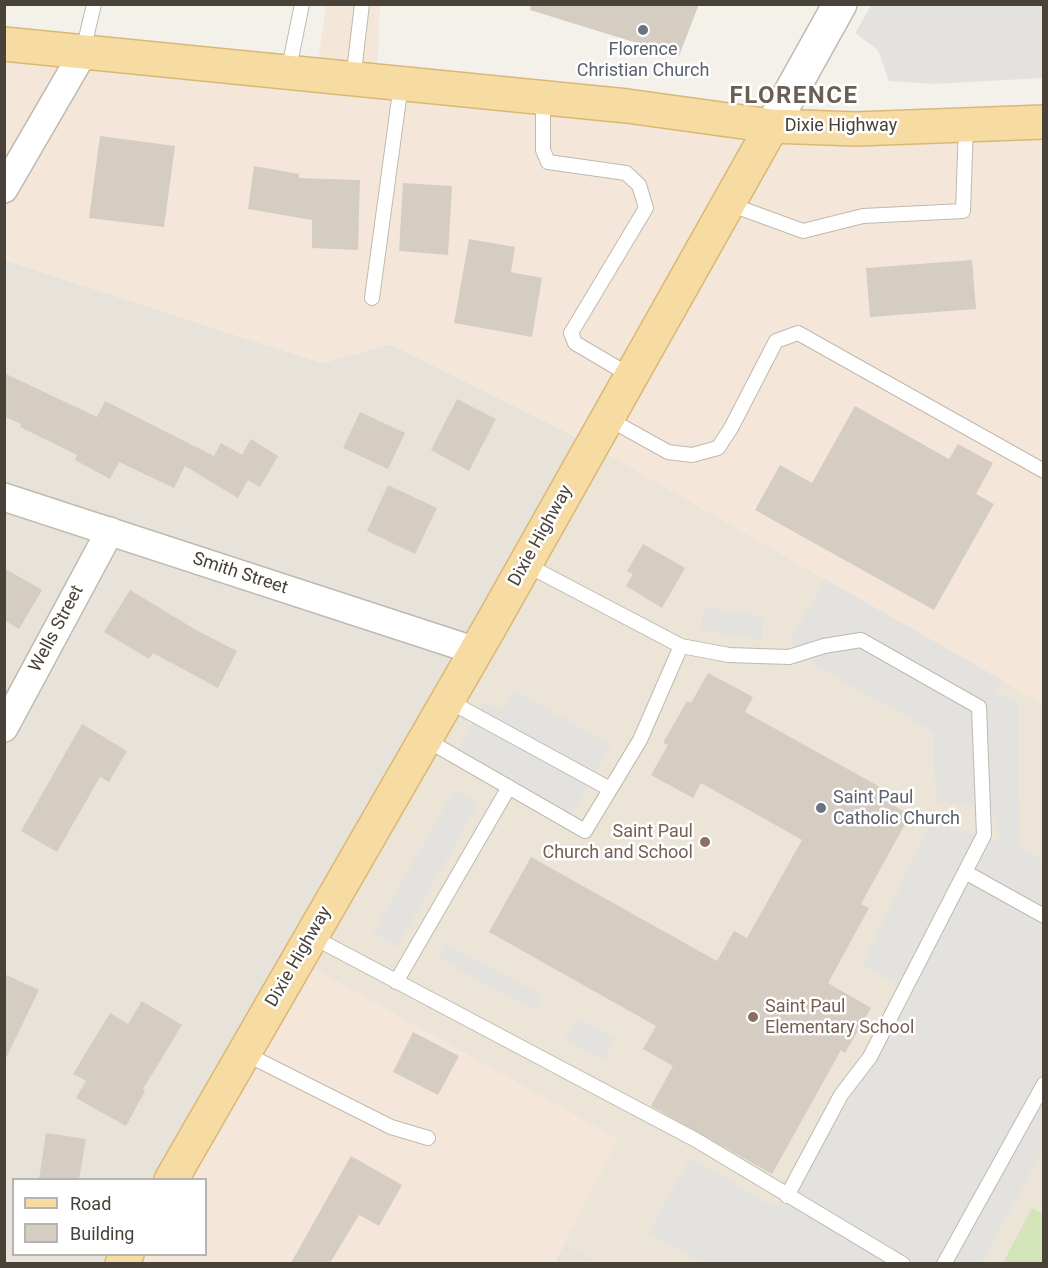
<!DOCTYPE html>
<style>
body{margin:0}
#map{position:relative;width:1048px;height:1268px;overflow:hidden;background:#f4f1eb;font-family:Roboto,sans-serif}
canvas{display:block}
.frame{position:absolute;inset:0;border:6px solid #484239;pointer-events:none}
.legend{position:absolute;left:12px;top:1178px;width:195px;height:78px;box-sizing:border-box;background:#fff;border:2px solid #b6b3b0;margin:0;padding:8px 10px;list-style:none;font-size:18px;color:#484239}
.legend li{display:flex;align-items:center;gap:12px;height:30px}
.legend b{width:30px;border:2px solid #b6b3b0}
</style>
<div id="map">
<canvas width="1048" height="1268"></canvas>
<div class="frame"></div>
<ul class="legend">
<li><b style="height:8px;background:#f6dca3"></b>Road</li>
<li><b style="height:16px;background:#d5cdc1"></b>Building</li>
</ul>
</div>
<script>
const ctx = document.querySelector('canvas').getContext('2d');
ctx.lineJoin = 'round';
function fill(path, color) { ctx.fillStyle = color; ctx.fill(path, 'evenodd'); }
function stroke(path, color, width, dash) { ctx.strokeStyle = color; ctx.lineWidth = width; ctx.lineCap = dash ? 'butt' : 'round'; ctx.setLineDash(dash || []); ctx.stroke(path); }
function label(font, color, halo, rows, align = 'center') {
  ctx.font = font + ' Roboto,sans-serif'; ctx.lineWidth = 5; ctx.setLineDash([]); ctx.textBaseline = 'middle'; ctx.strokeStyle = halo; ctx.fillStyle = color; for (const [text, x, y, turn = 0] of rows) {
    ctx.save(); ctx.translate(x, y); ctx.rotate((+turn || 0) * Math.PI / 180); ctx.textAlign = isNaN(turn) ? turn : align; if (halo) ctx.strokeText(text, 0, 0); ctx.fillText(text, 0, 0); ctx.restore();
  }
}
fill(new Path2D(`
 M 5,260 L 322,363 L 390,344 L 592,445 L 171,1179 L 14,1180 L 14,1254 L 127,1255 L 122,1263 L 5,1264 Z
 M 564,1243 L 601,1263 L 554,1264 Z`), '#e8e3da');
fill(new Path2D(`
 M 326,5 L 380,5 L 377,81 L 627,106 L 1043,122 L 1043,704 L 592,445 L 390,344 L 322,363 L 5,260 L 5,44 L 316,76 Z
 M 298,960 L 619,1139 L 554,1263 L 122,1264 L 127,1255 L 206,1254 L 206,1180 L 171,1179 Z`), '#f4e7d9');
fill(new Path2D(`
 M 592,445 L 1043,704 L 1043,1263 L 601,1263 L 564,1243 L 618,1139 L 298,960 Z`), '#ece5d7');
fill(new Path2D(`
 M 1032,1208 L 1043,1214 L 1043,1263 L 1003,1263 Z`), '#d2e4b8');
fill(new Path2D(`
 M 872,4 L 1043,5 L 1043,78 L 933,84 L 889,81 L 878,50 L 855,33 Z
 M 825,579 L 1002,680 L 995,694 L 1018,700 L 1019,837 L 1024,850 L 1043,861 L 1043,1149 L 982,1263 L 702,1263 L 648,1233 L 691,1157 L 771,1206 L 787,1203 L 914,994 L 862,965 L 931,822 L 1000,842 L 992,808 L 935,802 L 934,732 L 817,667 L 790,641 Z
 M 704,607 L 764,617 L 761,640 L 700,630 Z
 M 513,690 L 611,745 L 572,814 L 458,749 L 484,701 L 501,711 Z
 M 454,790 L 479,803 L 397,947 L 373,933 Z
 M 446,944 L 544,996 L 536,1011 L 438,958 Z
 M 577,1018 L 615,1039 L 604,1060 L 565,1039 Z`), '#e3e2df');
fill(new Path2D(`
 M 531,4 L 699,4 L 679,56 L 530,10 Z
 M 100,136 L 175,146 L 164,227 L 89,218 Z
 M 254,166 L 299,174 L 299,178 L 360,180 L 358,250 L 312,248 L 312,220 L 248,209 Z
 M 403,183 L 452,186 L 448,255 L 399,251 Z
 M 469,239 L 515,247 L 511,272 L 542,278 L 532,337 L 454,323 Z
 M 972,260 L 976,309 L 870,317 L 866,268 Z
 M 4,373 L 97,417 L 105,401 L 214,456 L 221,443 L 242,455 L 251,439 L 278,456 L 260,487 L 248,480 L 238,498 L 185,466 L 174,488 L 119,462 L 110,479 L 75,460 L 77,455 L 20,427 L 21,424 L 4,416 Z
 M 457,399 L 496,419 L 469,471 L 431,450 Z
 M 855,406 L 949,459 L 958,444 L 993,463 L 976,494 L 994,504 L 934,610 L 755,510 L 780,465 L 812,483 Z
 M 360,412 L 405,433 L 388,469 L 343,448 Z
 M 388,485 L 437,508 L 415,554 L 367,531 Z
 M 643,544 L 685,568 L 662,608 L 626,586 L 633,574 L 627,571 Z
 M 4,568 L 42,590 L 19,629 L 4,620 Z
 M 130,590 L 196,630 L 237,651 L 218,688 L 153,653 L 149,659 L 104,632 Z
 M 708,673 L 753,697 L 745,712 L 889,792 L 884,800 L 910,815 L 861,904 L 869,908 L 828,983 L 871,1008 L 845,1053 L 841,1050 L 772,1174 L 651,1106 L 673,1066 L 643,1049 L 656,1026 L 489,932 L 531,857 L 717,961 L 734,931 L 747,938 L 802,840 L 701,783 L 693,798 L 651,775 L 668,745 L 663,743 L 687,701 L 691,703 Z
 M 82,724 L 127,751 L 109,782 L 100,777 L 57,852 L 21,831 Z
 M 4,974 L 39,990 L 4,1062 Z
 M 142,1001 L 182,1025 L 143,1089 L 145,1091 L 126,1126 L 76,1098 L 86,1081 L 73,1074 L 110,1013 L 128,1024 Z
 M 413,1032 L 459,1056 L 438,1095 L 393,1072 Z
 M 46,1133 L 86,1139 L 79,1179 L 39,1179 Z
 M 351,1156 L 402,1185 L 379,1226 L 359,1215 L 330,1263 L 291,1263 Z`), '#d5cdc1');
const service = new Path2D(`
 M 83,51 L 94,4
 M 288,73 L 302,4
 M 353,80 L 362,4
 M 543,98 L 543,150 L 548,162 L 626,173 L 639,185 L 646,208 L 571,333 L 575,343 L 631,376
 M 729,204 L 803,231 L 863,216 L 963,211 L 966,125
 M 372,298 L 401,84
 M 607,418 L 668,452 L 692,455 L 718,448 L 731,428 L 776,341 L 798,333 L 1044,471
 M 525,564 L 681,646 L 729,655 L 789,657 L 824,646 L 861,640 L 979,707 L 984,835 L 870,1057 L 841,1095 L 787,1196
 M 447,700 L 610,789
 M 425,739 L 585,831 L 640,740 L 681,646
 M 965,872 L 1044,916
 M 311,936 L 696,1140 L 903,1264
 M 396,982 L 509,787
 M 244,1053 L 391,1127 L 428,1138
 M 944,1264 L 1044,1084`);
const minor = new Path2D(`
 M 4,189 L 83,53
 M 4,497 L 476,651
 M 4,728 L 110,531`);
const tertiary = new Path2D(`
 M 772,126 L 840,4`);
const primary = new Path2D(`
 M 4,44 L 627,106 L 772,126 L 856,129 L 1044,122
 M 171,1180 L 491,625 L 772,126
 M 122,1264 L 127,1254`);
stroke(service, '#bfb9ae', 16);
stroke(minor, '#bfb9ae', 30);
stroke(tertiary, '#bfb9ae', 36);
stroke(primary, '#dab873', 36);
stroke(service, '#fff', 14);
stroke(minor, '#fff', 27);
stroke(tertiary, '#fff', 33);
stroke(primary, '#f6dca3', 33);
for (const [x, y, r, color] of [
 [643,30,6,"#6b7280"],
 [821,808,6,"#6b7280"],
 [705,842,6,"#8d6e63"],
 [753,1017,6,"#8d6e63"]
]) { const dot = new Path2D(); dot.arc(x, y, r, 0, 2 * Math.PI); ctx.fillStyle = color; ctx.fill(dot); stroke(dot, '#fff', 2); }
label('18px', '#5b616d', '#fff', [
 ["Florence",643,50],
 ["Christian Church",643,71],
 ["Saint Paul",833,798,"left"],
 ["Catholic Church",833,819,"left"]
]);
label('18px', '#484239', '#fff', [
 ["Dixie Highway",841,126],
 ["Dixie Highway",541,536,-61],
 ["Smith Street",240,574,18],
 ["Wells Street",57,629,-62],
 ["Dixie Highway",299,957,-60]
]);
label('18px', '#785e54', '#fff', [
 ["Saint Paul",693,832],
 ["Church and School",693,853],
 ["Saint Paul",765,1007,"left"],
 ["Elementary School",765,1028,"left"]
], 'right');
ctx.letterSpacing = '1.5px';
label('bold 24px', '#6a5f52', '#fff', [
 ["FLORENCE",794,97]
]);
ctx.letterSpacing = '0px';
</script>
